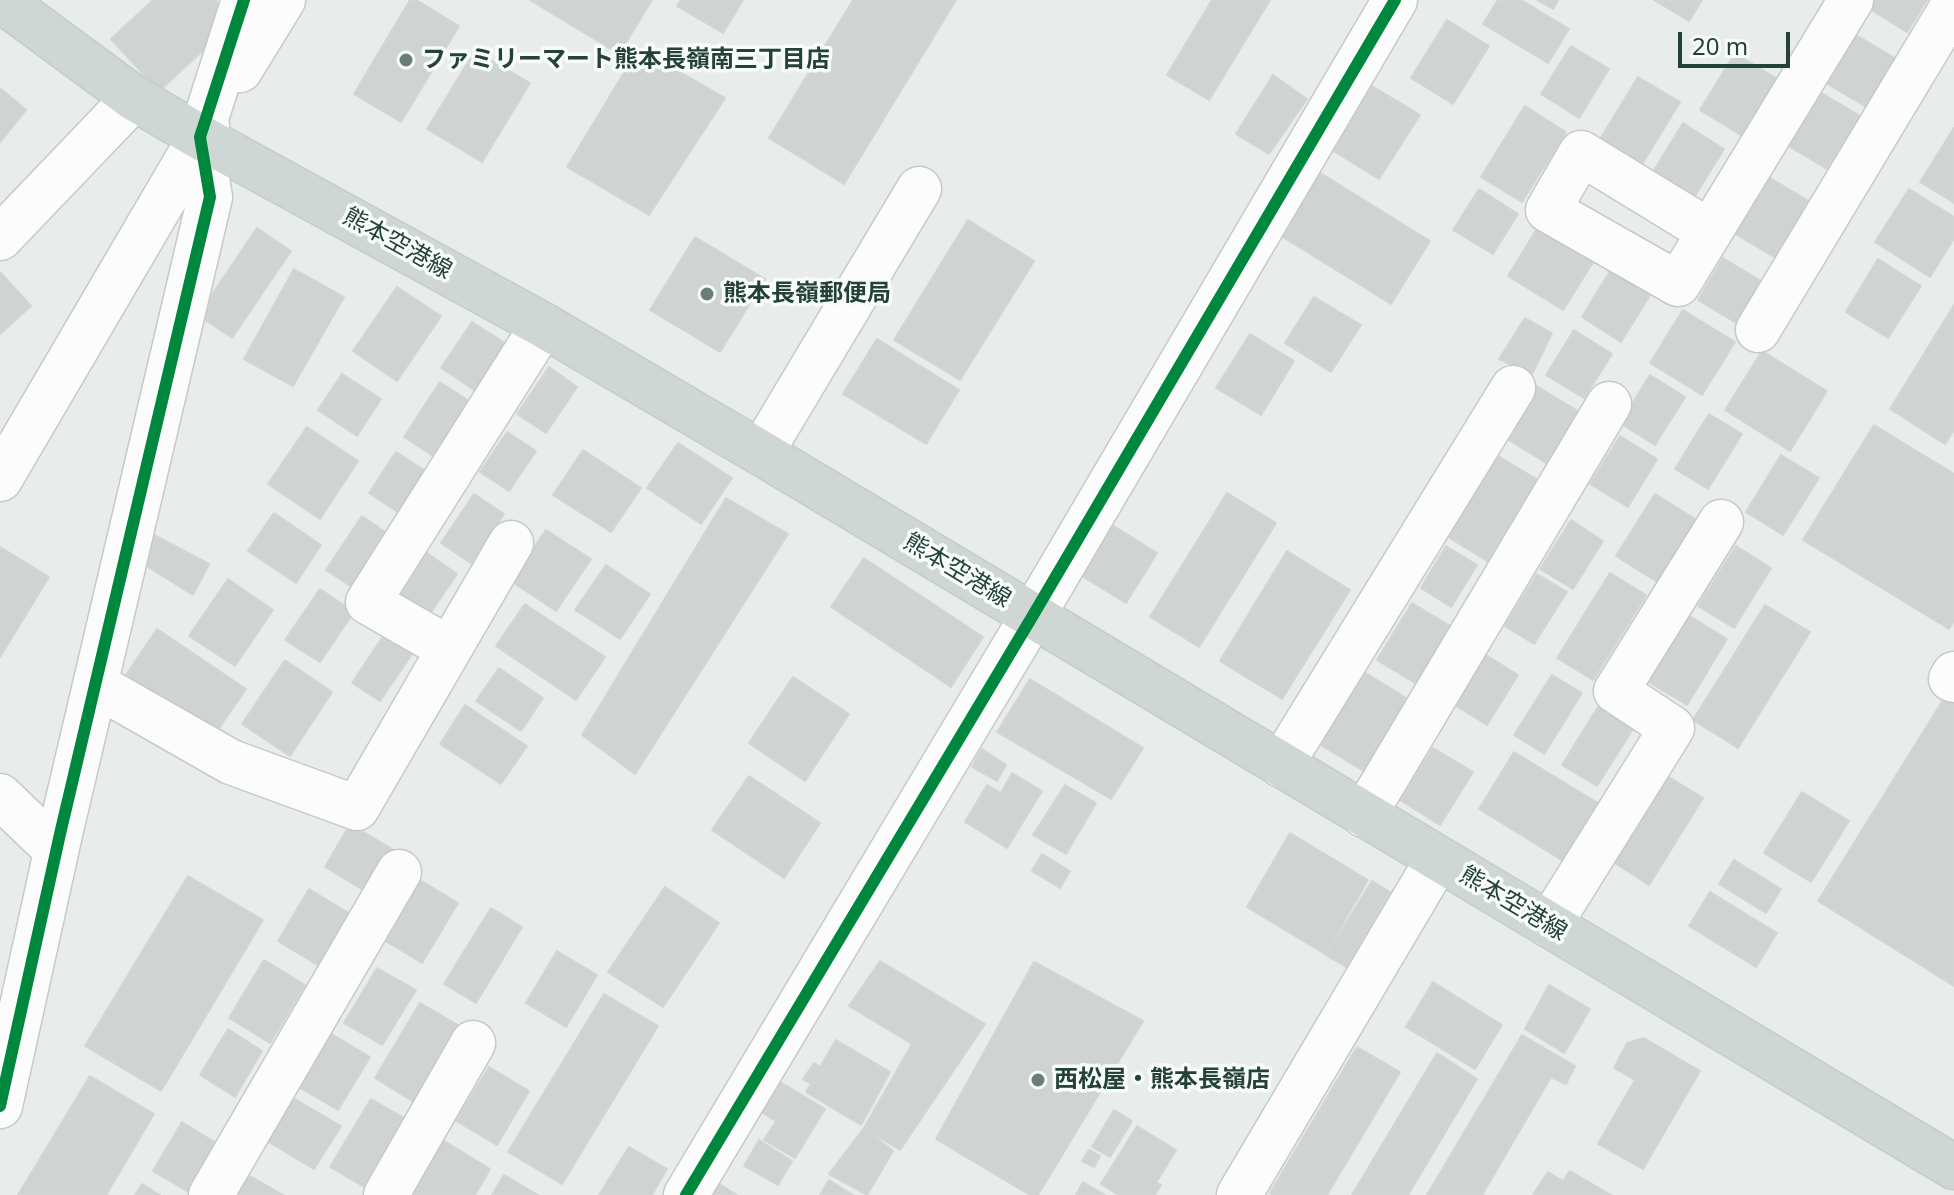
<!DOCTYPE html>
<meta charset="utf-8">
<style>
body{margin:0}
#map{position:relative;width:1954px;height:1195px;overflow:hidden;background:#e8edeb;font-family:"Noto Sans",sans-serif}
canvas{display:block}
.scale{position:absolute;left:1678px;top:32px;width:112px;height:36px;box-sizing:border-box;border:4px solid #24423a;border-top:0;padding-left:10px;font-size:24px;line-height:28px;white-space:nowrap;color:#24423a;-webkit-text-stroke:6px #f7fbf9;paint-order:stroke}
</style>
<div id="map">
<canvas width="1954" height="1195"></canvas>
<div class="scale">20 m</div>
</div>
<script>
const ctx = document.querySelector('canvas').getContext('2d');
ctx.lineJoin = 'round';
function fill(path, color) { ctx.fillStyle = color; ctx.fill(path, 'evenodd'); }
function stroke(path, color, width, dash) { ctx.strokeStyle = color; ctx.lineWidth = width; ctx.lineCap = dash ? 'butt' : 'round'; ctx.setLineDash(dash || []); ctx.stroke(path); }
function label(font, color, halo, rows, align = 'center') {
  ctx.font = font + ' "Noto Sans","Noto Sans JP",sans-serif'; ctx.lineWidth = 7; ctx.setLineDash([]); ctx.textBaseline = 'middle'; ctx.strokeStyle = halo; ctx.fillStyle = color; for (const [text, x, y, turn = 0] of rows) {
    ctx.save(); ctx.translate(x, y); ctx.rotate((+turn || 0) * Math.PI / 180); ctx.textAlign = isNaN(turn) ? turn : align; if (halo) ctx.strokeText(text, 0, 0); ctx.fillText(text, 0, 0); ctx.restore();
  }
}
const building = new Path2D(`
 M 153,0 L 215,0 L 235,21 L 159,91 L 111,39 Z
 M 410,0 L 416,0 L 459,26 L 401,122 L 354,94 Z
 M 530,0 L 652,0 L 619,54 Z
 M 681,0 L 743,0 L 723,33 L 677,6 Z
 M 853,0 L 956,0 L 844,184 L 769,138 Z
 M 1212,0 L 1270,0 L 1209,100 L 1167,75 Z
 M 1498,0 L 1521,0 L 1569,29 L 1548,63 L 1483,24 Z
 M 1537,0 L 1558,0 L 1553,9 Z
 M 1654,0 L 1702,0 L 1689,21 Z
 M 1869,0 L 1927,0 L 1907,32 L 1865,6 Z
 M 1447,20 L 1489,46 L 1453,104 L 1411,78 Z
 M 1853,33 L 1896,59 L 1866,107 L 1823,81 Z
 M 1571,46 L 1609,69 L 1579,118 L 1541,94 Z
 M 639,48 L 725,98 L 649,215 L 567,167 Z
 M 475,51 L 530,83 L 482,162 L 427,129 Z
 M 1735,53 L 1779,80 L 1744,137 L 1700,110 Z
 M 1273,75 L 1307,99 L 1269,154 L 1236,134 Z
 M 1638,77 L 1680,102 L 1641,166 L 1599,141 Z
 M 1367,83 L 1420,115 L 1379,179 L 1327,147 Z
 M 0,88 L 26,110 L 0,142 Z
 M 1820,92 L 1860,116 L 1827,169 L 1787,145 Z
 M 1525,106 L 1566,132 L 1522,202 L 1481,177 Z
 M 1683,123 L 1724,149 L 1691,202 L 1650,177 Z
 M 1954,128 L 1954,203 L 1920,182 Z
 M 1317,171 L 1430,241 L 1391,304 L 1278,234 Z
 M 1767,176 L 1810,202 L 1776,258 L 1732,232 Z
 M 1479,189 L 1518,214 L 1493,254 L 1453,230 Z
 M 1909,189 L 1954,217 L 1954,238 L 1930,277 L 1875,242 Z
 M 968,220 L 1034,261 L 960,380 L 894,340 Z
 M 1541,222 L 1597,256 L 1563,310 L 1508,276 Z
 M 257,228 L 291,251 L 232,338 L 198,315 Z
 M 695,237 L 765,279 L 720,352 L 650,310 Z
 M 1723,258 L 1764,283 L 1738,324 L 1698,300 Z
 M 1878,259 L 1921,286 L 1888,338 L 1846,312 Z
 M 1612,268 L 1652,292 L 1621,342 L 1582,317 Z
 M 294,269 L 344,297 L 293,386 L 244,359 Z
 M 0,272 L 31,306 L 0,334 Z
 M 397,287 L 441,316 L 397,381 L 353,351 Z
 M 1314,297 L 1361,325 L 1331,372 L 1285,343 Z
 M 1954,305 L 1954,430 L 1945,444 L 1890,409 Z
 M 1683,310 L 1735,342 L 1702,395 L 1650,363 Z
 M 1525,318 L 1552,333 L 1532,374 L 1499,359 Z
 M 472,322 L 508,345 L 477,392 L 441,368 Z
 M 1574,330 L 1612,354 L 1584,398 L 1546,375 Z
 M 1250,334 L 1294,361 L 1261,415 L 1216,388 Z
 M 877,339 L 959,390 L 926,444 L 843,394 Z
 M 1762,351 L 1827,391 L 1790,451 L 1725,410 Z
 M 549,367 L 577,387 L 546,433 L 517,414 Z
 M 342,374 L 381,399 L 357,436 L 318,410 Z
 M 1650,375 L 1685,397 L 1655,445 L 1620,423 Z
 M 440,382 L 472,403 L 436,458 L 404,437 Z
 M 1533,384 L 1578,411 L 1546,463 L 1501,435 Z
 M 1709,414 L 1742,434 L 1708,489 L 1675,469 Z
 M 1874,425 L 1954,474 L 1954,621 L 1949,629 L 1803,540 Z
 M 307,427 L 358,461 L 320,519 L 268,484 Z
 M 507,432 L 536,451 L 509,491 L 480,472 Z
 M 1620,436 L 1657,459 L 1628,507 L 1590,484 Z
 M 678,443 L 732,478 L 701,524 L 647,488 Z
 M 583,450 L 641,488 L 611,532 L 553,495 Z
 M 396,452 L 427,472 L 399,513 L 369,493 Z
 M 1781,455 L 1819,478 L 1783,535 L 1746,512 Z
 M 1498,456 L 1538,480 L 1487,561 L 1448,537 Z
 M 1227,493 L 1276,523 L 1199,647 L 1150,617 Z
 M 474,494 L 504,514 L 471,563 L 441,543 Z
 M 1655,494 L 1700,522 L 1662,585 L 1616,556 Z
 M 726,498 L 788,534 L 635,774 L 582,735 Z
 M 274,513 L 321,545 L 296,583 L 248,551 Z
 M 362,516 L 394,538 L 358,591 L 326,570 Z
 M 1104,520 L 1157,553 L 1126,603 L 1072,570 Z
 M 1571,520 L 1603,541 L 1573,589 L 1540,569 Z
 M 546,530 L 591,559 L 556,611 L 511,581 Z
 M 154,535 L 209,564 L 193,595 L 142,563 Z
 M 1446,546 L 1477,565 L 1451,607 L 1421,588 Z
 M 1736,546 L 1771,568 L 1734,628 L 1698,606 Z
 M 0,547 L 49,577 L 0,657 Z
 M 1287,551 L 1350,590 L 1282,699 L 1220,661 Z
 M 427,553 L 457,574 L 427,618 L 397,598 Z
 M 864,558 L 983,637 L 951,687 L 831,607 Z
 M 606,565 L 650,594 L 620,639 L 575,610 Z
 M 1610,573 L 1646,595 L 1593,680 L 1557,658 Z
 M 1537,574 L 1567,592 L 1534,644 L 1505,626 Z
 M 228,579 L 273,610 L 235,666 L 189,636 Z
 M 320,589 L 354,612 L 320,662 L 285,640 Z
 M 1412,603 L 1455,629 L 1420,686 L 1377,660 Z
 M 525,604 L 605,657 L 576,700 L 496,646 Z
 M 1765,605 L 1810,632 L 1738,748 L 1693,720 Z
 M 1688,615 L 1727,639 L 1687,705 L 1647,681 Z
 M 157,629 L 246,689 L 215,734 L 126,675 Z
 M 384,635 L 412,654 L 380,701 L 352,683 Z
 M 1481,652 L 1518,675 L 1487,725 L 1450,702 Z
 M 285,660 L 332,692 L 290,756 L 242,724 Z
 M 499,668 L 543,698 L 521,731 L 476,701 Z
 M 1364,672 L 1411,701 L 1367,773 L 1319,744 Z
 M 1552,675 L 1582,693 L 1544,754 L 1514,735 Z
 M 793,677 L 849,714 L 805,781 L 749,743 Z
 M 1030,679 L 1143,748 L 1111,799 L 997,732 Z
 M 1945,697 L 1954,703 L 1954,986 L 1818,901 Z
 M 1603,699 L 1638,721 L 1597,786 L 1562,765 Z
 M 465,705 L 527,746 L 501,784 L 440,744 Z
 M 1433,748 L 1473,772 L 1440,825 L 1400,800 Z
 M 982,749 L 1006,765 L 997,781 L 972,767 Z
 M 1514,752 L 1601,805 L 1565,862 L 1479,809 Z
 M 1012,773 L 1042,791 L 1007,848 L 965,822 L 987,785 L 1001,793 Z
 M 1664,774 L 1703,798 L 1649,885 L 1610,860 Z
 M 749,776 L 820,823 L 784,878 L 712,830 Z
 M 1065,785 L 1096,803 L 1066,854 L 1033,835 Z
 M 1802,792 L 1849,821 L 1811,882 L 1764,853 Z
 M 350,824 L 397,852 L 370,894 L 325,867 Z
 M 1290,833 L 1368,880 L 1325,954 L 1247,907 Z
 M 1042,854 L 1070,871 L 1060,888 L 1032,871 Z
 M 1734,860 L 1781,889 L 1766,913 L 1719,884 Z
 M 188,876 L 263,920 L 161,1091 L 85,1046 Z
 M 415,877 L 458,903 L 422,963 L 379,937 Z
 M 1372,881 L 1390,892 L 1346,967 L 1326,955 Z
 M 665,887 L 719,923 L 663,1007 L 608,972 Z
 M 309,889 L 350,914 L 319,966 L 278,941 Z
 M 1710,892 L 1777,933 L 1756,967 L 1689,926 Z
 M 491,908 L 522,927 L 476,1003 L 444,984 Z
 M 557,951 L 597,975 L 566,1027 L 526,1003 Z
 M 264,960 L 305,985 L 270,1043 L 229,1018 Z
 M 880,961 L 985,1024 L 900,1150 L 864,1128 L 912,1044 L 849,1006 Z
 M 1034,962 L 1143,1021 L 1038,1195 L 1030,1195 L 936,1139 Z
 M 377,968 L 416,990 L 382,1045 L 344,1023 Z
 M 1433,982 L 1502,1025 L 1475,1069 L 1406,1027 Z
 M 1549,985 L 1590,1009 L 1564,1053 L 1525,1029 Z
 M 604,994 L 658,1026 L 562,1184 L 508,1152 Z
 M 420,1003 L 463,1028 L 417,1104 L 375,1078 Z
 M 228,1029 L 262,1051 L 235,1097 L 200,1075 Z
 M 330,1033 L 370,1057 L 338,1110 L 297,1086 Z
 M 1522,1035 L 1575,1066 L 1566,1084 L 1551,1077 L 1482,1195 L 1427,1195 Z
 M 1644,1038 L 1700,1071 L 1643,1169 L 1598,1144 L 1635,1080 L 1614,1068 L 1627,1043 Z
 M 836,1040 L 890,1072 L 861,1125 L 806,1092 L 811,1084 L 803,1079 L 814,1063 L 820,1067 Z
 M 1357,1047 L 1400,1072 L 1327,1195 L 1273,1195 L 1270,1193 Z
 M 1437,1053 L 1477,1079 L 1408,1195 L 1352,1195 Z
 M 489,1067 L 529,1091 L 497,1145 L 456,1121 Z
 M 90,1076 L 154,1114 L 106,1195 L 18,1195 Z
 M 780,1082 L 825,1109 L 795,1158 L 764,1140 L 776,1121 L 761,1112 Z
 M 293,1098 L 341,1126 L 314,1169 L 267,1141 Z
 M 371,1099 L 409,1121 L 368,1189 L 330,1167 Z
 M 1114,1110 L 1132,1121 L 1110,1157 L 1092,1147 Z
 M 182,1122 L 221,1146 L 192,1194 L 153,1171 Z
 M 1137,1126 L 1176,1150 L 1156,1183 L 1161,1185 L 1155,1195 L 1119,1195 L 1101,1184 Z
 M 864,1128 L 893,1151 L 867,1195 L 829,1174 Z
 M 441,1139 L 490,1169 L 475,1195 L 407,1195 Z
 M 759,1140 L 792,1161 L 778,1185 L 744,1166 Z
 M 629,1147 L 667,1169 L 652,1195 L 599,1195 Z
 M 1089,1150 L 1100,1156 L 1094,1167 L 1082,1161 Z
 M 1570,1171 L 1611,1195 L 1533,1195 L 1548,1172 L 1563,1181 Z
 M 245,1173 L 283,1195 L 232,1195 Z
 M 504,1175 L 538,1195 L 492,1195 Z
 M 829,1180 L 853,1195 L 820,1195 Z
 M 716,1182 L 737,1195 L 709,1195 Z
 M 1083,1182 L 1105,1195 L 1076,1195 Z
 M 142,1184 L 160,1195 L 135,1195 Z`);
fill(building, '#cfd4d2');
stroke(building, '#d1d6d4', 2);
const minor = new Path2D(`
 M 240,70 L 283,0
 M 1710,232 L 1581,153 L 1548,210 L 1678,284 L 1851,0
 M 0,238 L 134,98
 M 1758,330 L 1954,4
 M 761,453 L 919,189
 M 0,479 L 207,126
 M 448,648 L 368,602 L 543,325
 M 1954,674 L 1951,679 L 1954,680
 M 96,685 L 231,762 L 357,808 L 511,543
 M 1281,765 L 1513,388
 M 0,796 L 56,850
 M 1364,815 L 1609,404
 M 1549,925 L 1672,728 L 1616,691 L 1721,522
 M 0,1106 L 60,834 L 210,197 L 200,137 L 244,0
 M 211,1195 L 399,872
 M 386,1195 L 473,1043
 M 686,1195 L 1032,617 L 1395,0
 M 1239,1195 L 1438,859`);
const major = new Path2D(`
 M 1,0 L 134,98 L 200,137 L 543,325 L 761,453 L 1954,1167`);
stroke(minor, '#c5cac8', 47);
stroke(major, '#c3ccc9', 47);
stroke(minor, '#fcfcfc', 44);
stroke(major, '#cfd7d5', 44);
stroke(new Path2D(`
 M 0,1106 L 60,834 L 210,197 L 200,137 L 244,0
 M 686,1195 L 1032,617 L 1395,0`), '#00873e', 12);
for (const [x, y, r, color] of [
 [406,60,8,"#697e78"],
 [707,294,8,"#697e78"],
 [1038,1080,8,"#697e78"]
]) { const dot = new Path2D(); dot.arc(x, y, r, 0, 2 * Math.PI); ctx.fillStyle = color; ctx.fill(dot); stroke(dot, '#f7fbf9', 3); }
label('bold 24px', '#24423a', '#f7fbf9', [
 ["ファミリーマート熊本長嶺南三丁目店",422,60],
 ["熊本長嶺郵便局",723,294],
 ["西松屋・熊本長嶺店",1054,1080]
], 'left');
label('24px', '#24423a', '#f7fbf9', [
 ["熊本空港線",397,244,29],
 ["熊本空港線",957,571,31],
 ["熊本空港線",1513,904,31]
]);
</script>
